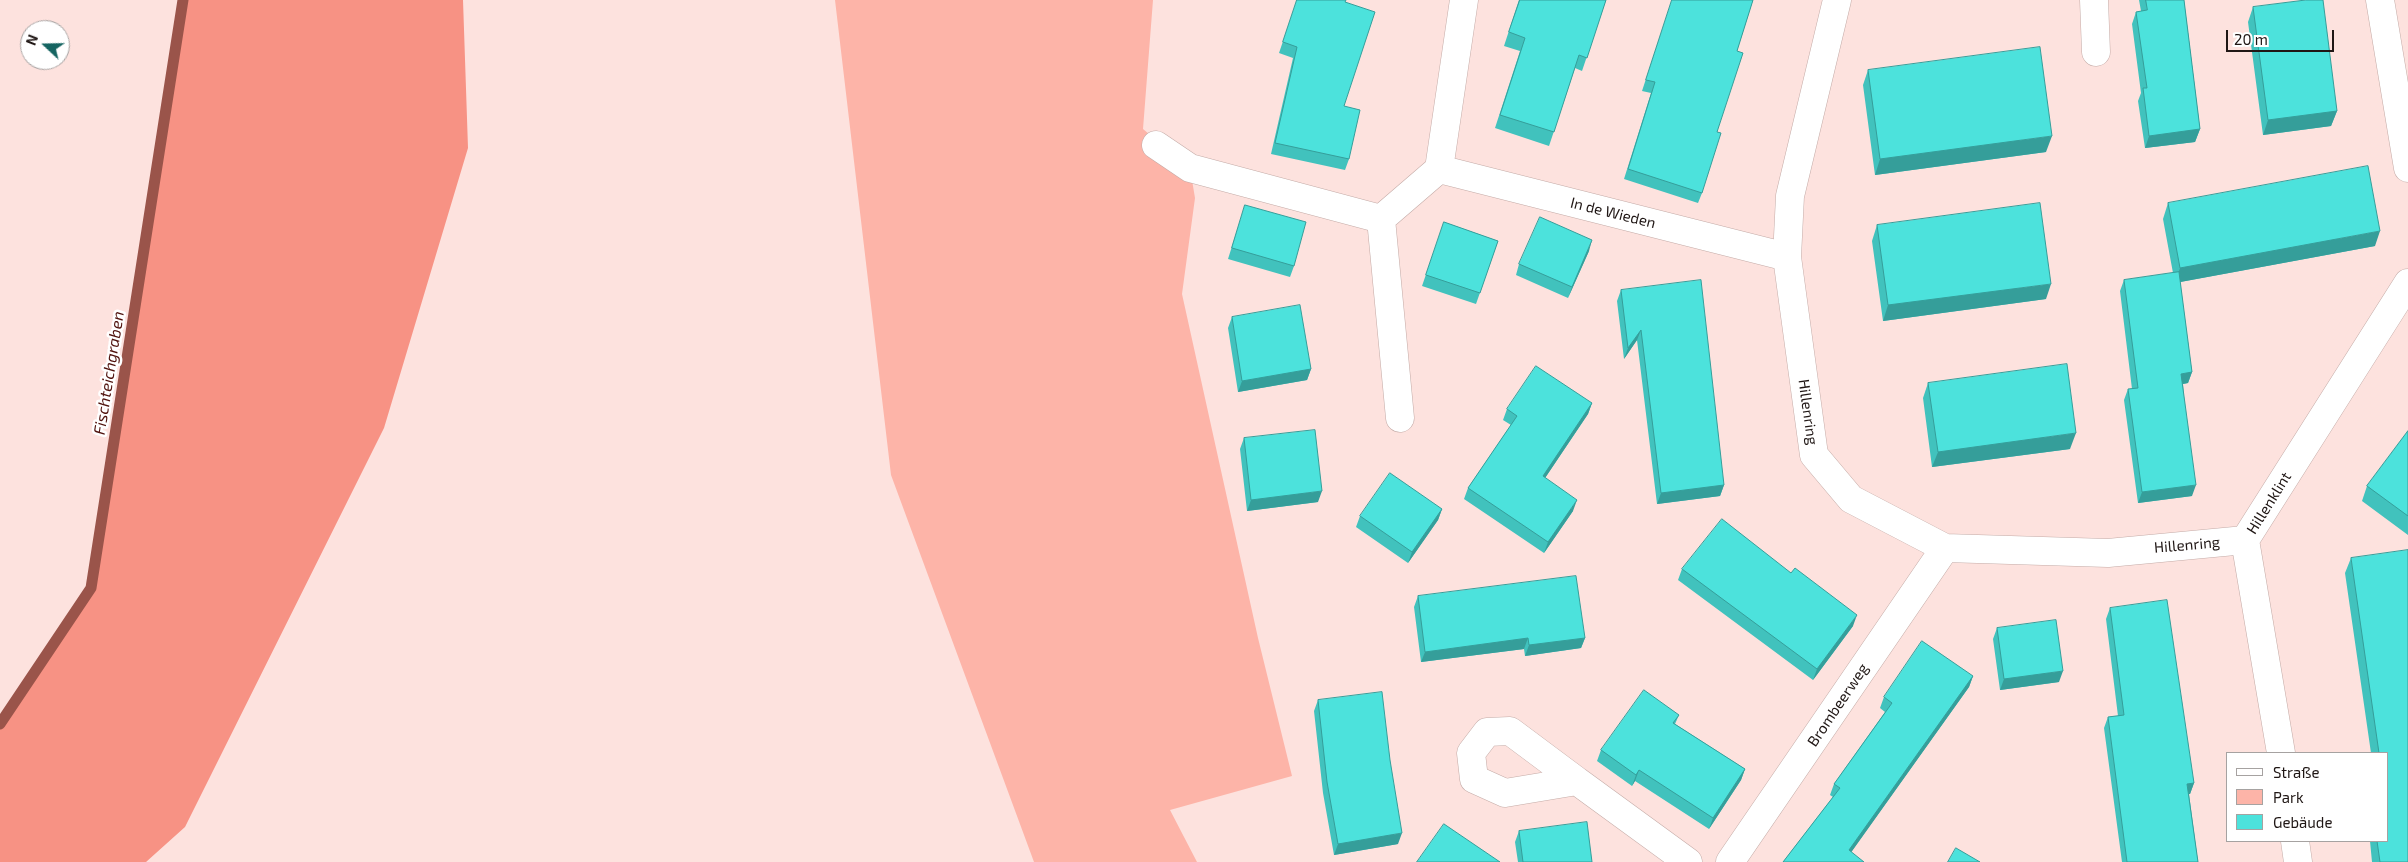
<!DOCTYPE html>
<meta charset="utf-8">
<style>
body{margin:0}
#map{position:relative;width:2408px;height:862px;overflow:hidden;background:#fde2de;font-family:"Exo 2",sans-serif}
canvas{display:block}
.legend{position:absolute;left:2226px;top:752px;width:162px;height:90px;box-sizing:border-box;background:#fff;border:1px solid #a6a2a1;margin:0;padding:6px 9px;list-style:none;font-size:15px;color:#201715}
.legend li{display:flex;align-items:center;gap:10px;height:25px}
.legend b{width:25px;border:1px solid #a6a2a1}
.north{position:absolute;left:20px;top:20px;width:50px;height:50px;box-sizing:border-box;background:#fff;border:1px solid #a6a2a1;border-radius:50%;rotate:291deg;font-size:14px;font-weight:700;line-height:20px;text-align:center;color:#201715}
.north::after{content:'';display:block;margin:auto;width:18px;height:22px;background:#156461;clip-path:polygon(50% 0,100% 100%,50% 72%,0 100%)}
.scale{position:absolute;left:2226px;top:30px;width:108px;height:22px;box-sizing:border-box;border:2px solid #201715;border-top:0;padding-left:6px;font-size:15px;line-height:18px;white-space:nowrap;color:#201715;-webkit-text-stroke:4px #fff;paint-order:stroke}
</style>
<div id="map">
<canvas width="2408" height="862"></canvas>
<ul class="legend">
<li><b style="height:6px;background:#fff"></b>Straße</li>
<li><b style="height:14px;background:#fdb4a8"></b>Park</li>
<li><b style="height:14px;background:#4ce2dc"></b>Gebäude</li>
</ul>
<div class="north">N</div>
<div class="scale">20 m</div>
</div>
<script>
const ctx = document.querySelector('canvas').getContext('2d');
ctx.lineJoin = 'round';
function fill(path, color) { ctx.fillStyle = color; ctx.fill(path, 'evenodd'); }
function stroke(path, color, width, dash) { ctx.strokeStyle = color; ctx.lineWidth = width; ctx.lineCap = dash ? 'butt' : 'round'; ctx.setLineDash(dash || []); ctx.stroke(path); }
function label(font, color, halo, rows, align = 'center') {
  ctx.font = font + ' "Exo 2",sans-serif'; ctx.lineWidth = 5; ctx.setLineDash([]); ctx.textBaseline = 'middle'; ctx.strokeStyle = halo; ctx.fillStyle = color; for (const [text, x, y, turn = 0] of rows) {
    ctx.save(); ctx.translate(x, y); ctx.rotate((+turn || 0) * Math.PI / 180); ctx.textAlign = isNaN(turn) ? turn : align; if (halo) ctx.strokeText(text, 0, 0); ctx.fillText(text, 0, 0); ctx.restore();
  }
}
fill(new Path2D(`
 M 835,0 L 1153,0 L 1143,129 L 1190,168 L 1195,198 L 1182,294 L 1258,638 L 1292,776 L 1170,810 L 1197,862 L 1034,862 L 891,475 Z`), '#fdb4a8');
fill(new Path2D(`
 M 183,0 L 463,0 L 468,148 L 384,428 L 185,827 L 146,862 L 0,862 L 0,724 L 91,588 Z`), '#f79284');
stroke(new Path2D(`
 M 0,724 L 91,588 L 183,0`), '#9a544a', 11);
const minor = new Path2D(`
 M 1837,0 L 1790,196 L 1787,257 L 1814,455 L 1851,499 L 1945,548 L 2108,553 L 2245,540
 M 2094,0 L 2096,52
 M 2380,0 L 2408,168
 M 1156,145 L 1190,168 L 1381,219 L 1439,169 L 1787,257
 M 1439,169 L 1464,0
 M 1381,219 L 1400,418
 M 1510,731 L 1577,781 L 1505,793 L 1474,779 L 1471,753 L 1487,732 Z
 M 2281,753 L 2245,540 L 2408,283
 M 1577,781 L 1688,862
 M 2295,841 L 2298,862
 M 1730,862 L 1945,548`);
stroke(minor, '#c4aba7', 29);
stroke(minor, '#fff', 28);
fill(new Path2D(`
 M 1297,0 L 1345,2 L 1344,106 L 1349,159 L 1345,170 L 1271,154 L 1293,58 L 1279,53 Z
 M 1519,0 L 1606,0 L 1582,71 L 1575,68 L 1549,146 L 1495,128 L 1520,51 L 1504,46 Z
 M 1672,0 L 1753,0 L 1737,51 L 1702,193 L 1698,203 L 1624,179 L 1651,93 L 1642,91 Z
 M 2139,0 L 2184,0 L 2200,129 L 2195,142 L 2145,148 L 2138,101 L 2141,93 L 2132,24 L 2136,12 L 2141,11 Z
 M 2253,7 L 2337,111 L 2331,126 L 2263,135 L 2248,22 Z
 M 1868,70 L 2046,152 L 1875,175 L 1863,85 Z
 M 2168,203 L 2375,246 L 2180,282 L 2192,372 L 2188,383 L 2183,384 L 2192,496 L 2138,503 L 2124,400 L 2128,389 L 2132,389 L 2120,291 L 2124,280 L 2173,273 L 2163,219 Z
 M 1245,205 L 1294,266 L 1290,277 L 1228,259 Z
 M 1444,222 L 1498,241 L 1476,304 L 1422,286 Z
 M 1877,225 L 2046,299 L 1883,321 L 1872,241 Z
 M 1589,251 L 1568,298 L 1516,275 L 1519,264 Z
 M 1621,290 L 1724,485 L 1720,496 L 1657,504 L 1637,340 L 1624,359 L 1617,301 Z
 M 1232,317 L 1311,369 L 1307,380 L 1238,392 L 1228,328 Z
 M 1928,383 L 2070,449 L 1932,467 L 1923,398 Z
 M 1592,403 L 1588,414 L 1545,478 L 1573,511 L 1544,553 L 1464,499 L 1468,488 L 1511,425 L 1503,420 L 1507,409 Z
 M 2408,431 L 2408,535 L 2362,501 L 2367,486 Z
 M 1244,438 L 1318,502 L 1247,511 L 1240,449 Z
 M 1442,509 L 1438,520 L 1408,563 L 1356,527 L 1360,516 Z
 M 2351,558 L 2408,862 L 2372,862 L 2370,841 L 2387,841 L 2387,753 L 2371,753 L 2345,573 Z
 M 1682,569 L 1853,626 L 1813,680 L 1678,580 Z
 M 1418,596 L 1585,638 L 1581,648 L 1525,656 L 1524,649 L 1421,662 L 1414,607 Z
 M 2110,608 L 2194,783 L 2190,794 L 2189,794 L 2198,862 L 2122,862 L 2104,728 L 2108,717 L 2118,716 L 2106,619 Z
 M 1997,628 L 2059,682 L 2000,690 L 1993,639 Z
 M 1973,676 L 1969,687 L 1851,852 L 1783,862 L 1833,797 L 1830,795 L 1834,784 L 1885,712 L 1880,708 L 1884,697 Z
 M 1318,700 L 1398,844 L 1334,855 L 1323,793 L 1314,711 Z
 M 1679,715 L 1675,724 L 1745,769 L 1741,780 L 1709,829 L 1635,781 L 1632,786 L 1597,761 L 1601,750 Z
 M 1519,831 L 1592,862 L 1518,862 L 1515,842 Z`), '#41c2bd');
fill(new Path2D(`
 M 2337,111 L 2331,126 L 2263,135 L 2268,120 Z
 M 2200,129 L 2195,142 L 2145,148 L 2149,136 Z
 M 2052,136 L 2046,152 L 1875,175 L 1880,159 Z
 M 2380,231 L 2375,246 L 2175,283 L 2180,268 Z
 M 1592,240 L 1589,251 L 1568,298 L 1572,287 Z
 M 2051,284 L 2046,299 L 1883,321 L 1888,305 Z
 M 1641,330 L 1637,340 L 1624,359 L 1628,348 Z
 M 1311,369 L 1307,380 L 1238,392 L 1242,381 Z
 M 2192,372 L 2188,383 L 2177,385 L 2181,374 Z
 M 1592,403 L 1588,414 L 1539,487 L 1543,476 Z
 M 2076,433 L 2070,449 L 1932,467 L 1938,452 Z
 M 1724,485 L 1720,496 L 1657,504 L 1661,493 Z
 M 2196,485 L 2192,496 L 2138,503 L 2142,492 Z
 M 1322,491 L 1318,502 L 1247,511 L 1251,500 Z
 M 1577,500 L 1573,511 L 1544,553 L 1548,542 Z
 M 1442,509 L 1438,520 L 1408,563 L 1412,552 Z
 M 1857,615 L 1853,626 L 1813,680 L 1817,669 Z
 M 1528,638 L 1524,649 L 1421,662 L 1425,652 Z
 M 1585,638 L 1581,648 L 1525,656 L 1529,645 Z
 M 2063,671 L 2059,682 L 2000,690 L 2004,679 Z
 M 1973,676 L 1969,687 L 1845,861 L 1849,850 Z
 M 1745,769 L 1741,780 L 1709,829 L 1713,818 Z
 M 1639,770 L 1635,781 L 1632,786 L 1636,775 Z
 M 2194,783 L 2190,794 L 2183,795 L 2187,784 Z
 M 1402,833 L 1398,844 L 1334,855 L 1338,844 Z`), '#359e9a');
const building = new Path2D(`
 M 1297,0 L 1346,0 L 1345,2 L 1375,12 L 1344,106 L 1360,110 L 1349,159 L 1275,143 L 1297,47 L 1283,42 Z
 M 1520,0 L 1606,0 L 1587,58 L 1579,55 L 1554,132 L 1500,115 L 1525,38 L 1509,32 Z
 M 1672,0 L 1753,0 L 1737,51 L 1743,53 L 1717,132 L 1721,133 L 1702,193 L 1628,169 L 1655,82 L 1646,80 Z
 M 2146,0 L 2184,0 L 2200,129 L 2149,136 L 2143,88 L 2147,88 L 2136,12 L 2147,10 Z
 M 2306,0 L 2323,0 L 2337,111 L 2268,120 L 2253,7 Z
 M 2040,47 L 2052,136 L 1880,159 L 1868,70 Z
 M 2368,166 L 2380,231 L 2180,268 L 2168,203 Z
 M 2040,203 L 2051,284 L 1888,305 L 1877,225 Z
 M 1245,205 L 1306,222 L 1294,266 L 1232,248 Z
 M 1540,217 L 1592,240 L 1572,287 L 1519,264 Z
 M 1444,222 L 1498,241 L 1480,293 L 1426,275 Z
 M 2179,272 L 2192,372 L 2181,374 L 2196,485 L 2142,492 L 2128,389 L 2138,388 L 2124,280 Z
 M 1701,280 L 1724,485 L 1661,493 L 1641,330 L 1628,348 L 1621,290 Z
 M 1300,305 L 1311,369 L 1242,381 L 1232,317 Z
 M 2067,364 L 2076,433 L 1938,452 L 1928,383 Z
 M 1536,366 L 1592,403 L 1543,476 L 1577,500 L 1548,542 L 1468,488 L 1517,416 L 1507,409 Z
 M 1315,430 L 1322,491 L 1251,500 L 1244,438 Z
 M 2408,431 L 2408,516 L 2367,486 Z
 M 1390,473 L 1442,509 L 1412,552 L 1360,516 Z
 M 1722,519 L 1791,573 L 1795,568 L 1857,615 L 1817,669 L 1682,569 Z
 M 2408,550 L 2408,862 L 2380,862 L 2377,841 L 2387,841 L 2387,753 L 2379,753 L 2351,558 Z
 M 1576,576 L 1585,638 L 1529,645 L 1528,638 L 1425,652 L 1418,596 Z
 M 2167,600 L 2194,783 L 2187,784 L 2198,862 L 2127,862 L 2108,717 L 2124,715 L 2110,608 Z
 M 2056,620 L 2063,671 L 2004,679 L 1997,628 Z
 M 1922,641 L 1973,676 L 1849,850 L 1864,862 L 1783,862 L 1840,788 L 1834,784 L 1892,703 L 1884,697 Z
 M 1644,690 L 1679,715 L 1673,723 L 1745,769 L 1713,818 L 1639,770 L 1636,775 L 1601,750 Z
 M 1382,692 L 1390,760 L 1402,833 L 1338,844 L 1327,782 L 1318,700 Z
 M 1587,822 L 1592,862 L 1523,862 L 1519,831 Z
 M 1444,824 L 1500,862 L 1417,862 Z
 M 1956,848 L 1980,862 L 1948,862 Z`);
fill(building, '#4ce2dc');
stroke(building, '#359e9a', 1);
label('15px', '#201715', '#fff', [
 ["In de Wieden",1613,213,14],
 ["Hillenring",1808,412,82],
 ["Hillenklint",2269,503,-58],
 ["Hillenring",2187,545,-5],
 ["Brombeerweg",1838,705,-56]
]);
label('italic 16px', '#4f110c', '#fff', [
 ["Fischteichgraben",109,373,-81]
]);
</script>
